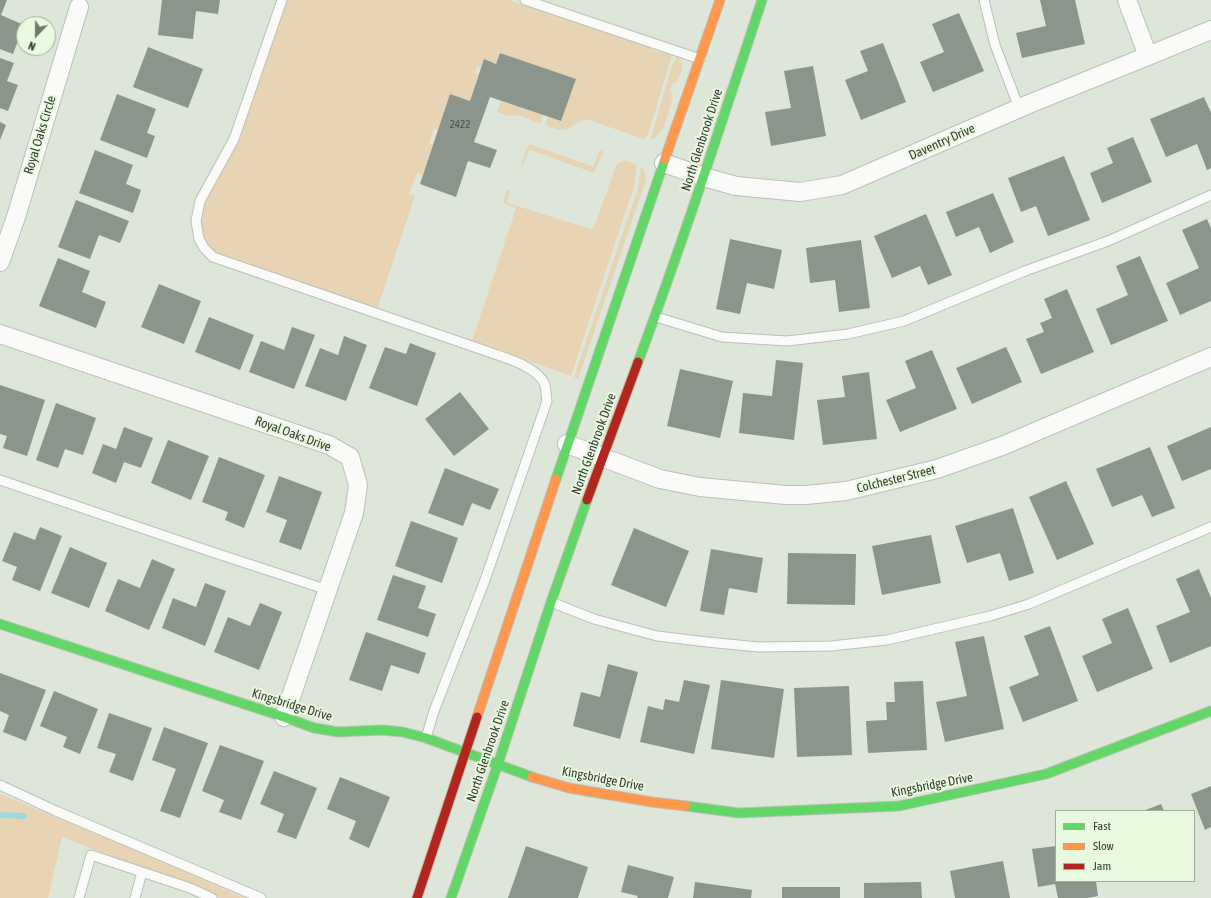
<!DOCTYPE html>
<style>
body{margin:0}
#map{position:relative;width:1211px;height:898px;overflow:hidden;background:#dde6d8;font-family:"Asap Condensed",sans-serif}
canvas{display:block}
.legend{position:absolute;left:1055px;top:810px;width:140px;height:72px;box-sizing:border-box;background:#e8f9df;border:1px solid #a1ae9a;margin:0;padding:5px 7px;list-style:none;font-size:12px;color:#363d33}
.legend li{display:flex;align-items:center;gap:8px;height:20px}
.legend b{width:20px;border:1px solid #a1ae9a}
.north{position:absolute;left:16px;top:16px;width:40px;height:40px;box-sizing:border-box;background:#e8f9df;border:1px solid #a1ae9a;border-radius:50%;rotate:202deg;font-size:11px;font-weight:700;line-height:16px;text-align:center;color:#363d33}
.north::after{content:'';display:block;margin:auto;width:14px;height:18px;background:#70786d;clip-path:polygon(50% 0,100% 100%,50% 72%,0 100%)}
</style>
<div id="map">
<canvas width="1211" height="898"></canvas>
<ul class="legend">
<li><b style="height:5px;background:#63d668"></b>Fast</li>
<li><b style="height:5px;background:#ff974d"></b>Slow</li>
<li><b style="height:5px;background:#b3261e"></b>Jam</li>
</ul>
<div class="north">N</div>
</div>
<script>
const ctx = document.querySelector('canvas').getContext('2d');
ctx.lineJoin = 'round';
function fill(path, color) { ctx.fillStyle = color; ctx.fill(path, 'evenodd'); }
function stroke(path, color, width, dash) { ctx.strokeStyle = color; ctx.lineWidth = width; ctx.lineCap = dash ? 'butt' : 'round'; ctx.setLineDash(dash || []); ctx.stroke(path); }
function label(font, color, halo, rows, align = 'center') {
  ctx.font = font + ' "Asap Condensed",sans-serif'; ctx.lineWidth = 4; ctx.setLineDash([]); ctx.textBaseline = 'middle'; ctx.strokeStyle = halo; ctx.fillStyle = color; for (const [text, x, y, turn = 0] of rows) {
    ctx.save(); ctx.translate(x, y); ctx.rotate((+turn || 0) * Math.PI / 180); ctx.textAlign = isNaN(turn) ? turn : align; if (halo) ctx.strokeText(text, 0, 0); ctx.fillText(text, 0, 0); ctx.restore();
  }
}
fill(new Path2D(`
 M 285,0 L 509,0 L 558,17 L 591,26 L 651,47 L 651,50 L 660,53 L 661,50 L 671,54 L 671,58 L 650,128 L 647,137 L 644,139 L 589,120 C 576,119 574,128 565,130 C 559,131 551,127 545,125 L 548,117 L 561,121 L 575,79 L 500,53 L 496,64 L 484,59 L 481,68 L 477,67 L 475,73 L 478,74 L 470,101 L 450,95 L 438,130 L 434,128 L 429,143 L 433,145 L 423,175 L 417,173 L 409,194 L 415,196 L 377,310 C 334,295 289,281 247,264 C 237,260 220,256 213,250 C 198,237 199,217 206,201 L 205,200 L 237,140 L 252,102 Z
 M 677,56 C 687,65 680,74 676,83 L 673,83 L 670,92 L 672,93 L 671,98 L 672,102 C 667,115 665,134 651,140 L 651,137 L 671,69 Z
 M 501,101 L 543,115 L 540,124 L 521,116 L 516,115 L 508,116 L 497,112 Z
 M 529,144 L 592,166 L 594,166 L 599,151 L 601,150 L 603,152 L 594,173 L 530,150 L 522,165 L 521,164 Z
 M 623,161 L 626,161 L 636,164 C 637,175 634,191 629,201 L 571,376 L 472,341 L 516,208 L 505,204 L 503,202 L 507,190 L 510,191 L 507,201 L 508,203 L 590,229 L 593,228 L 595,225 L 616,166 L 618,163 Z
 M 642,167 L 645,173 L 646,180 L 578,379 L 574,377 L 638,188 L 640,170 Z
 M 0,794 L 121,844 L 244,898 L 220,898 L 62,837 L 48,898 L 0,898 Z`), '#e7d4b5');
stroke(new Path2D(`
 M 0,815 L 24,816`), '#9fd9d9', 6);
fill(new Path2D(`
 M 0,0 L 7,0 L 1,15 L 24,25 L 13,54 L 0,49 Z
 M 162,0 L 220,0 L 218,14 L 196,11 L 193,39 L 158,35 Z
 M 1040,0 L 1075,0 L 1085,44 L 1022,58 L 1016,33 L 1046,26 Z
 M 959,13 L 984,71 L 933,92 L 920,62 L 944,52 L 932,24 Z
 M 883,43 L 906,102 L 861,120 L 845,80 L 868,71 L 860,51 Z
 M 148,47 L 203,69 L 188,108 L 133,87 Z
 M 500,53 L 576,79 L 561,121 L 490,97 L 474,142 L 497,150 L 490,168 L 468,161 L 456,197 L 420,184 L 450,94 L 470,101 L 484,59 L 496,64 Z
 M 0,58 L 14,63 L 7,81 L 18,85 L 8,111 L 0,108 Z
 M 813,66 L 826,136 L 771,146 L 765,112 L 791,108 L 784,71 Z
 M 117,94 L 156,109 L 147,133 L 155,136 L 147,158 L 100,140 Z
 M 1204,97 L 1211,113 L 1211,168 L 1207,170 L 1197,144 L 1166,157 L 1150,119 Z
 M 0,122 L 6,125 L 0,140 Z
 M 1133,137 L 1152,182 L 1102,203 L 1090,173 L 1113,163 L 1107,148 Z
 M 95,150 L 133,165 L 126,184 L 141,190 L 133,213 L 79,193 Z
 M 1064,156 L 1090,220 L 1048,236 L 1036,206 L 1021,212 L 1008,178 Z
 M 993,193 L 1014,242 L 990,253 L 979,227 L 956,237 L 946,212 Z
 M 76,200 L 129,221 L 120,243 L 99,235 L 90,259 L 58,247 Z
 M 926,214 L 952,275 L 928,285 L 920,266 L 892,278 L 874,236 Z
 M 1207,219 L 1211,228 L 1211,301 L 1180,315 L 1166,283 L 1199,268 L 1182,230 Z
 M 730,239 L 782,250 L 774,289 L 747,283 L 740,314 L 716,309 Z
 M 861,240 L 870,308 L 839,312 L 835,280 L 810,283 L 806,248 Z
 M 1140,256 L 1168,321 L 1111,345 L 1096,309 L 1128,295 L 1116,266 Z
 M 58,258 L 90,271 L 82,292 L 106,302 L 96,328 L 39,306 Z
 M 159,284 L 201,301 L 184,344 L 141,327 Z
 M 1067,289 L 1094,352 L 1041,374 L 1026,339 L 1044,332 L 1040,323 L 1052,318 L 1044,299 Z
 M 209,317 L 254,335 L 240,370 L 195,352 Z
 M 292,327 L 315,335 L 294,389 L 249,372 L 261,341 L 284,350 Z
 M 344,336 L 367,345 L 346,401 L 305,386 L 320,348 L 338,355 Z
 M 410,343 L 436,353 L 417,406 L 369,388 L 385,347 L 406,354 Z
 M 1006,347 L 1022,382 L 972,404 L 956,368 Z
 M 932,350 L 957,409 L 900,432 L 886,400 L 916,388 L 905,361 Z
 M 776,360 L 803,363 L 794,440 L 739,433 L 743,393 L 772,396 Z
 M 680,369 L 733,381 L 720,438 L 667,426 Z
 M 869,372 L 877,439 L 823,445 L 817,400 L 845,397 L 842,376 Z
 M 0,385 L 45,400 L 27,456 L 3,448 L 7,436 L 0,434 Z
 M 460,392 L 489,429 L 454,456 L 425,419 Z
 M 56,403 L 96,418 L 83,455 L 65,449 L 58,468 L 36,460 Z
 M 124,427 L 153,438 L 141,468 L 124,462 L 116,483 L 92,473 L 103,444 L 116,449 Z
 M 1211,427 L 1211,469 L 1182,481 L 1167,446 Z
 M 168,440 L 209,456 L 191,500 L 151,483 Z
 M 1150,447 L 1175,508 L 1152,517 L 1142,495 L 1112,507 L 1096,469 Z
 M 219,457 L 265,475 L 244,528 L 225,520 L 228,512 L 202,502 Z
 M 445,468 L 499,489 L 490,510 L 472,503 L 463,526 L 428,513 Z
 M 279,476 L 322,492 L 301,550 L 279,542 L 287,520 L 266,512 Z
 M 1066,481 L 1094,544 L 1057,560 L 1029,497 Z
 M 1013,508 L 1034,573 L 1009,581 L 1000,553 L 967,563 L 955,526 Z
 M 411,521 L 458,538 L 442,583 L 395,566 Z
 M 40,527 L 62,536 L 40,591 L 12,580 L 17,567 L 2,561 L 14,532 L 35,540 Z
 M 634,528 L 689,551 L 666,607 L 611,585 Z
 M 931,535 L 941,583 L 882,595 L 872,546 Z
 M 70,547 L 107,563 L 89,608 L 51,593 Z
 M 711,549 L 763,558 L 757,593 L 729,588 L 724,615 L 700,611 Z
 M 788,553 L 856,554 L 855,605 L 787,604 Z
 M 152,559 L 175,569 L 149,630 L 105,611 L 118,579 L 140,588 Z
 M 1199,569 L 1211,598 L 1211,646 L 1170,663 L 1156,626 L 1190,612 L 1176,579 Z
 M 393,575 L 426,586 L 418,608 L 436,614 L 428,637 L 377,620 Z
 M 205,583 L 226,591 L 205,646 L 162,628 L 173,598 L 196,607 Z
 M 260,603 L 282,612 L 259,670 L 214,652 L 228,617 L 250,626 Z
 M 1128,608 L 1153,669 L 1097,692 L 1082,656 L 1112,643 L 1102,619 Z
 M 1050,626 L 1078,701 L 1023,722 L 1009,687 L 1039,675 L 1024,636 Z
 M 366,632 L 426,653 L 419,674 L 391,665 L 382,691 L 349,680 Z
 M 984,636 L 1004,729 L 945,742 L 936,702 L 967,696 L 955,642 Z
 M 608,664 L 638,672 L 620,739 L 573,726 L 581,692 L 600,697 Z
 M 0,673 L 46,690 L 26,741 L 3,732 L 9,715 L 0,711 Z
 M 684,680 L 710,685 L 694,754 L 640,742 L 648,706 L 663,710 L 665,699 L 679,702 Z
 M 721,680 L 784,689 L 774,758 L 711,749 Z
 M 923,681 L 927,750 L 868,753 L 866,721 L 887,720 L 886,702 L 895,702 L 894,682 Z
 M 849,686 L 852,755 L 797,757 L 794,688 Z
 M 54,691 L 98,709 L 80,754 L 63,747 L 67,737 L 40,726 Z
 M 109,713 L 152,728 L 133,781 L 109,772 L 116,754 L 97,748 Z
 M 164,727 L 208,743 L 180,818 L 160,811 L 176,769 L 152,760 Z
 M 220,745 L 264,761 L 241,820 L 219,812 L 224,800 L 202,791 Z
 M 274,771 L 317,788 L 296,839 L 277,832 L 284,814 L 260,804 Z
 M 340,777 L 390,797 L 369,848 L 349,839 L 356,821 L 327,809 Z
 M 1211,786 L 1211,827 L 1205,830 L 1191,794 Z
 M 1161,804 L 1164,811 L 1143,811 Z
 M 526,846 L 588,867 L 578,898 L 508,898 Z
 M 1056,846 L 1056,881 L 1096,881 L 1098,896 L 1088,898 L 1058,898 L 1055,884 L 1038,887 L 1032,849 Z
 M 1003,861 L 1010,898 L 955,898 L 950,871 Z
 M 628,865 L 674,877 L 668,898 L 637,898 L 638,896 L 621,892 Z
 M 695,882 L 752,890 L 751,898 L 693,898 Z
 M 921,882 L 922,898 L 864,898 L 864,883 Z
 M 782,887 L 840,887 L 840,898 L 782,898 Z`), '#8b958c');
const lane = new Path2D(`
 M 282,0 L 234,139 L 200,201 L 196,221 L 199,239 L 204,248 L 213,257 L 489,352 C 505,358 539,367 545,385 C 546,390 546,396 547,401 L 485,580 L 434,711 L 426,738
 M 525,0 L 700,59
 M 984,0 L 995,45 L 1019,108
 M 656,317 L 722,337 L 787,341 L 848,334 L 904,321 L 1025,271 L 1108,241 L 1211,195
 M 0,480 L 212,552 L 328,590
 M 551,602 L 594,619 L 657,636 L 707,642 L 759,647 L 831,646 L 887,640 L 990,616 L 1029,604 L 1211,527
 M 0,785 L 56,811 L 261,898
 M 142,872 L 190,888 L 212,898
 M 79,898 L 91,855 L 142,872 L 135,898`);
const street = new Path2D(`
 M 1127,0 L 1148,56
 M 664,163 L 704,177 L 736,186 L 800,192 L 842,185 L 1029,104 L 1148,56 L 1211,30
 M 0,262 L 16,217 L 79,7
 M 0,334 L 329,445 L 350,457 L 358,485 L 354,513 L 284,717
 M 567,444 L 660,479 L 700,487 L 786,495 L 806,495 L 846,491 L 937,469 L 1002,446 L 1211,357`);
const fast = new Path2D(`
 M 638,362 C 683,242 722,121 762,0
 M 556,479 L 665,159
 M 0,624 L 284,717 L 314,728 L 338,732 L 382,730 L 403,732 L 426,738 L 532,777
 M 686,806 L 739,813 L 899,806 L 1046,774 L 1211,711
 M 451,898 L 498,764 L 551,602 L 587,500`);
const slow = new Path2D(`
 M 665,159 L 720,0
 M 477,717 L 556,479
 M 532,777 L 569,788 L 652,802 L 686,806`);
const jam = new Path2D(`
 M 587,500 L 638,362
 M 417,898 L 477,717`);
stroke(lane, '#bac1b6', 11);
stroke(street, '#bac1b6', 20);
stroke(fast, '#bac1b6', 11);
stroke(slow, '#bac1b6', 11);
stroke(jam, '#bac1b6', 11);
stroke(lane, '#fafbf9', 9);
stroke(street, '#fafbf9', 18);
stroke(fast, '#63d668', 9);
stroke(slow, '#ff974d', 9);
stroke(jam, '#b3261e', 9);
label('11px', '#4b5349', null, [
 ["2422",460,125]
]);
label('13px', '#363d33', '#e8f9df', [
 ["Royal Oaks Circle",40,135,-73],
 ["North Glenbrook Drive",702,140,-72],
 ["Daventry Drive",942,142,-24],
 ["Royal Oaks Drive",293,434,20],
 ["North Glenbrook Drive",594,444,-70],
 ["Colchester Street",896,479,-14],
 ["Kingsbridge Drive",292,705,17],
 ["North Glenbrook Drive",488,751,-71],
 ["Kingsbridge Drive",603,779,11],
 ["Kingsbridge Drive",932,785,-11]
]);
</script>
